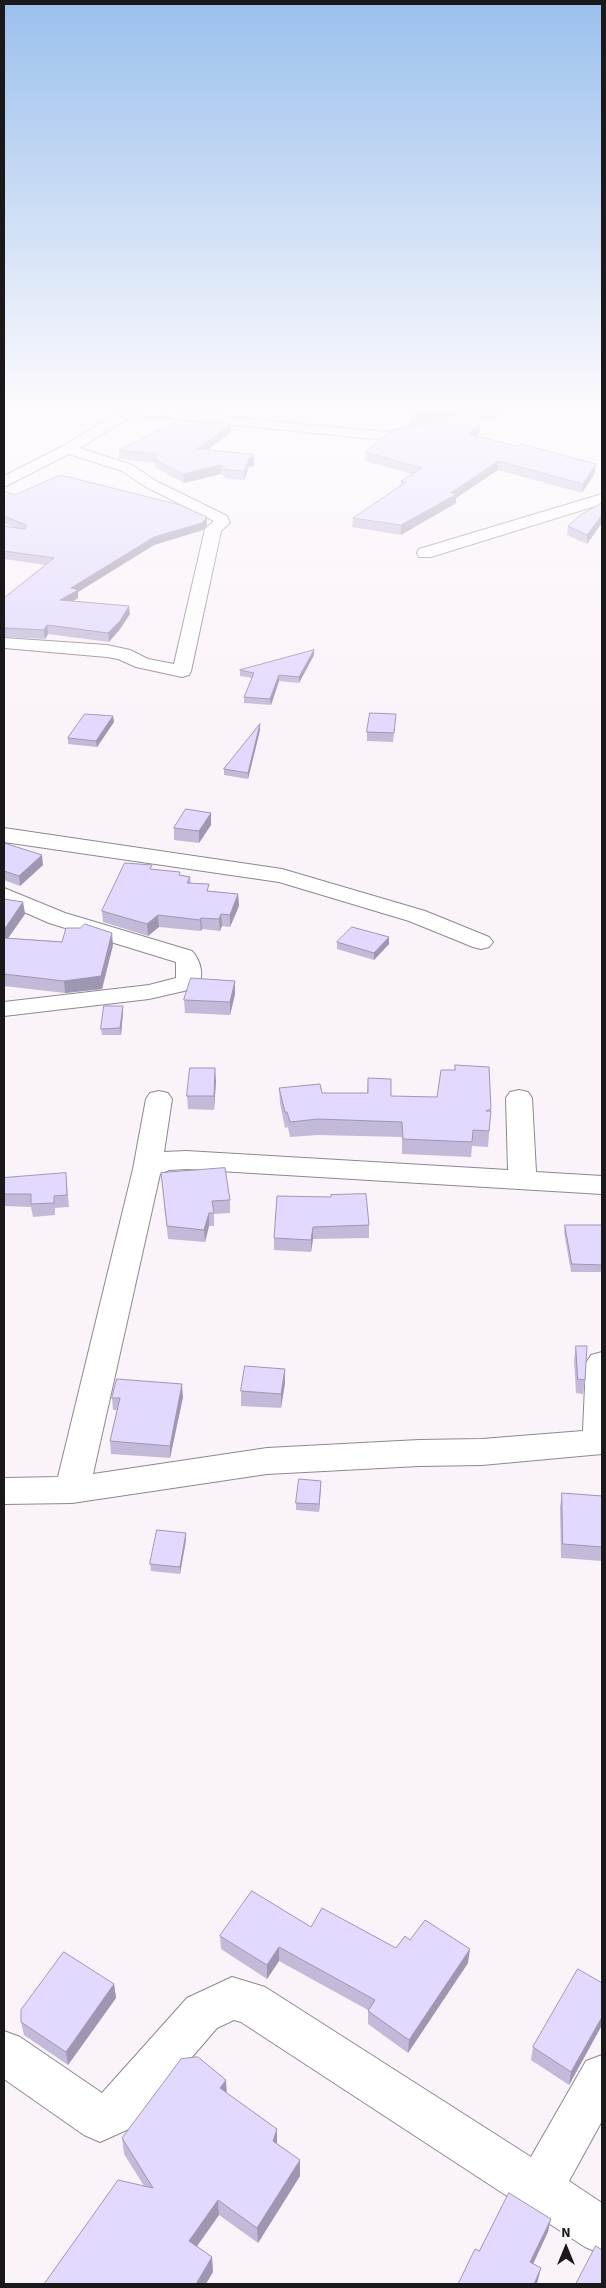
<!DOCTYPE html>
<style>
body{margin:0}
#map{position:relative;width:606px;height:2288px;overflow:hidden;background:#fbf3fa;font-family:"Source Sans 3",sans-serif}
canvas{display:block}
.frame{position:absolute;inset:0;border:5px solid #1a181a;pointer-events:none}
.north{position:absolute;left:541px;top:2223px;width:50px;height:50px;-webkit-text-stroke:4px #fff;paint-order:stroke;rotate:0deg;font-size:14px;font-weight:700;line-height:20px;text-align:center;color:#1a181a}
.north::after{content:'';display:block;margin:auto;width:18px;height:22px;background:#1a181a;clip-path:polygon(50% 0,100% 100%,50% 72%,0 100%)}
</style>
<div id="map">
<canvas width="606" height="2288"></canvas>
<div class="frame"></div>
<div class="north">N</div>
</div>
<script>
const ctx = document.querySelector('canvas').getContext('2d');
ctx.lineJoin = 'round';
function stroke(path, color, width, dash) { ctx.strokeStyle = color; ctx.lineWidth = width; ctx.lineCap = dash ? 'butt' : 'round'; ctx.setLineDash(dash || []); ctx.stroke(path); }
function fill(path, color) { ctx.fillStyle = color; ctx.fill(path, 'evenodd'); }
const minor = new Path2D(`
 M 123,410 L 159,410 L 385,432 L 483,410 L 506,410 L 504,413 L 385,440 L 133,415 L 80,448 L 132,465 L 156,481 L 227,516 L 230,523 L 221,531 L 191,671 L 189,675 L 182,677 L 136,667 L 118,659 L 107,657 L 4,648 L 4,638 L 107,645 L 130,650 L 148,659 L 174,664 L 205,529 L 214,521 L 146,487 L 122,471 L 69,454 L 4,487 L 4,476 L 63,446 Z
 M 602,494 L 602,504 L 431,557 L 419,557 L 417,553 L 419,549 Z
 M 4,828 L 282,869 L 425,911 L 489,937 L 493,942 L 489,947 L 481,949 L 473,947 L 409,921 L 279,882 L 4,842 Z
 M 4,888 L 65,913 L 192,951 C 201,961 205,977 197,988 L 149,999 L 4,1016 L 4,1002 L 149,985 L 176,978 L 176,962 L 49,923 L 4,903 Z
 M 519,1090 L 528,1092 L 532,1098 L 536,1172 L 602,1176 L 602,1194 L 186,1169 L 169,1170 L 160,1174 L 93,1474 L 267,1448 L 419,1440 L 482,1439 L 583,1431 L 586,1363 L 591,1355 L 602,1352 L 602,1454 L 482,1465 L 419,1466 L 267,1474 L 72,1503 L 4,1504 L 4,1478 L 58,1477 L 133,1169 L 146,1099 L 150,1093 L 159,1091 L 168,1093 L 172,1099 L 164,1152 L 186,1151 L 508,1170 L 506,1098 L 510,1092 Z
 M 232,1977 L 265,1987 L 531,2157 L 586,2061 L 602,2055 L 602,2121 L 569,2181 L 602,2203 L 602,2254 L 585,2247 L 241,2022 L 234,2020 L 217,2028 L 131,2128 L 100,2142 L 84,2135 L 4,2079 L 4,2031 L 20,2037 L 102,2093 L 187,1998 Z`);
stroke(minor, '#8f888f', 2);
fill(minor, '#fff');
fill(new Path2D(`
 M 195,428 L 231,432 L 208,450 L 254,466 L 249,467 L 244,480 L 227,479 L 221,474 L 184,483 L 156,468 L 155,463 L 119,459 L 119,450 Z
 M 480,432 L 476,436 L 595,473 L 582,493 L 498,470 L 456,498 L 456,503 L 401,535 L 352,527 L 353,518 L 401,485 L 401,481 L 412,474 L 365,461 L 365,452 Z
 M 4,491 L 14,495 L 207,517 L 207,525 L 203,530 L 154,545 L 78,592 L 78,598 L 72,601 L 130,614 L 120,629 L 109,642 L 48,634 L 45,639 L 4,637 L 4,598 L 46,565 L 4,559 L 4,526 L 14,527 L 4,523 Z
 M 602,503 L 602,530 L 601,529 L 601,524 L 587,544 L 567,535 L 568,526 Z
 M 314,655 L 299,683 L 279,681 L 271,705 L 244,703 L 244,697 L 252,678 L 240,676 L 240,670 Z
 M 396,714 L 393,742 L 367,741 L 367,732 Z
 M 113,716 L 114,722 L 97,747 L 68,744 L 68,738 Z
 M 260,730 L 248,779 L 224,775 L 224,769 Z
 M 211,825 L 199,843 L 174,840 L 174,828 Z
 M 4,843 L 43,865 L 20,886 L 4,880 Z
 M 152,869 L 181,876 L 190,877 L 191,883 L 209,891 L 238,894 L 239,906 L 230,927 L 222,926 L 220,931 L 202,929 L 201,931 L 159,927 L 148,936 L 103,922 L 102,911 Z
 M 4,899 L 23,902 L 25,914 L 8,938 L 113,945 L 102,989 L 65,993 L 4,986 Z
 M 337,942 L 389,944 L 374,960 L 337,949 Z
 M 235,981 L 235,994 L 230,1015 L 185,1013 L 184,1000 Z
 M 123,1012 L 121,1035 L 102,1035 L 101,1029 Z
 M 368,1078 L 391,1096 L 491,1109 L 488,1147 L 472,1146 L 471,1157 L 402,1154 L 402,1137 L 318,1135 L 290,1137 L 288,1127 L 285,1128 L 280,1103 L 279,1088 L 322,1093 L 367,1093 Z
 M 216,1081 L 214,1110 L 188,1109 L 187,1096 Z
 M 161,1173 L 230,1200 L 230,1213 L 214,1214 L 214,1226 L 209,1226 L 205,1242 L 168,1239 Z
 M 4,1178 L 67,1185 L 69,1207 L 55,1208 L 55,1215 L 33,1217 L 31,1207 L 4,1206 Z
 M 277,1196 L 369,1225 L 369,1238 L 313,1239 L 311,1252 L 274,1250 L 274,1238 Z
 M 565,1225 L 602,1225 L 602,1272 L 571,1272 L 564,1232 Z
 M 576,1346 L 585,1380 L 583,1394 L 576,1393 L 574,1360 Z
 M 285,1369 L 285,1383 L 281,1408 L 241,1406 L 241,1391 Z
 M 183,1397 L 170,1458 L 111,1454 L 110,1441 L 117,1410 L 113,1410 L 112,1398 Z
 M 321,1481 L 319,1512 L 296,1510 L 296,1503 Z
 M 562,1493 L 602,1496 L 602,1561 L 561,1558 L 560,1507 Z
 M 186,1540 L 180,1574 L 151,1571 L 150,1564 Z
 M 311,1927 L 396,1948 L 410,1940 L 468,1963 L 408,2053 L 368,2024 L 368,2010 L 279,1961 L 267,1979 L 221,1949 L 220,1936 Z
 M 602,1983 L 602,2025 L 569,2085 L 531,2060 L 533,2047 Z
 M 114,1984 L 116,1998 L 68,2065 L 24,2035 L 21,2022 Z
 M 227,2094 L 277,2129 L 277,2144 L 300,2176 L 258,2243 L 219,2215 L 197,2246 L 212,2257 L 213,2272 L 144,2186 L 124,2154 L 122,2138 Z`), '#c3bada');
fill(new Path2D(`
 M 441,410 L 465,410 L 465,412 L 410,425 L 410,416 Z
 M 480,423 L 480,432 L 468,443 L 469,434 Z
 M 231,424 L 231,432 L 197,458 L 197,449 Z
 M 254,457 L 254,466 L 249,467 L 244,480 L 244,471 L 249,458 Z
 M 498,461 L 498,470 L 456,498 L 456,503 L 401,535 L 401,525 L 451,493 Z
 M 596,464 L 595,473 L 582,493 L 583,484 Z
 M 221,465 L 221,474 L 184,483 L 183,474 Z
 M 602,515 L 602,522 L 602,521 L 601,524 L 587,544 L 587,535 Z
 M 207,517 L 207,525 L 203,530 L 154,545 L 78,592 L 78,598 L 61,609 L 60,600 L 71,588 L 154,537 Z
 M 129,606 L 130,614 L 120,629 L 109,642 L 108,633 Z
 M 47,625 L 48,634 L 45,639 L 44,630 Z
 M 314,650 L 314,655 L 299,683 L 299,677 Z
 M 279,675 L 279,681 L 271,705 L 270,699 Z
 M 113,716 L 114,722 L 97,747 L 96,741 Z
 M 260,724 L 260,730 L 248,779 L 248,773 Z
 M 211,813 L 211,825 L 199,843 L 199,831 Z
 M 42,855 L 43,865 L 20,886 L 19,876 Z
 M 238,894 L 239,906 L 230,927 L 230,915 Z
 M 23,902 L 25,914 L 4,944 L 4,930 Z
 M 221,914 L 222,926 L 220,931 L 219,919 Z
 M 158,915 L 159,927 L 148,936 L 147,924 Z
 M 201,918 L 202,929 L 201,931 L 200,920 Z
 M 112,933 L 113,945 L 102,989 L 65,993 L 64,981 Z
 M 389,937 L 389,944 L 374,960 L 374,953 Z
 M 235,981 L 235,994 L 230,1015 L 230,1002 Z
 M 123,1006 L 123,1012 L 121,1035 L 120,1028 Z
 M 215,1068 L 216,1081 L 214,1110 L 214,1096 Z
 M 209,1213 L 209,1226 L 205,1242 L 204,1230 Z
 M 313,1227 L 313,1239 L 311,1252 L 311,1240 Z
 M 285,1369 L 285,1383 L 281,1408 L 281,1394 Z
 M 182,1384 L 183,1397 L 170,1458 L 170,1446 Z
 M 321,1481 L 321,1488 L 319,1512 L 319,1504 Z
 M 186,1533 L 186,1540 L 180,1574 L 180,1567 Z
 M 279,1947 L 279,1961 L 267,1979 L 267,1965 Z
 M 470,1949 L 468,1963 L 408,2053 L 409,2040 Z
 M 114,1984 L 116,1998 L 68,2065 L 66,2052 Z
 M 602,2017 L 602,2025 L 569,2085 L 571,2072 Z
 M 226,2080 L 227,2096 L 220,2088 Z
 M 277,2129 L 277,2144 L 273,2141 Z
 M 300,2160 L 300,2176 L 258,2243 L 257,2228 Z
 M 218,2200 L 219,2215 L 190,2256 L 189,2241 Z
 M 551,2219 L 548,2232 L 528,2275 L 530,2262 Z
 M 212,2257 L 213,2272 L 206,2284 L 196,2284 Z
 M 541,2268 L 537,2284 L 534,2284 Z`), '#9f97b1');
const building = new Path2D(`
 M 418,410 L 441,410 L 410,416 Z
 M 477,413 L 480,423 L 469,434 L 516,446 L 521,444 L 596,464 L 583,484 L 498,461 L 451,493 L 457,494 L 401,525 L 353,518 L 406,482 L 401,481 L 422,468 L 365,452 L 390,432 Z
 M 205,420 L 231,424 L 197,449 L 253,454 L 254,457 L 249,458 L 244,471 L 227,470 L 221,465 L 183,474 L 155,460 L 155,454 L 119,450 L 173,423 L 195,428 Z
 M 61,475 L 180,505 L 207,517 L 202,523 L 154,537 L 71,588 L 78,590 L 60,600 L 129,606 L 120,621 L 108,633 L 47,625 L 44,630 L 4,628 L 4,598 L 54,558 L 4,551 L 4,526 L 25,529 L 26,525 L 4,516 L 4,491 L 14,495 Z
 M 602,503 L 602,515 L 587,535 L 568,526 L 579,516 Z
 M 314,650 L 299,677 L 279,675 L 270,699 L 244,697 L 254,673 L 240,670 Z
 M 370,713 L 396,714 L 394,733 L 367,732 Z
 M 85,714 L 113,716 L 96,741 L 68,738 Z
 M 260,724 L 248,773 L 224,769 Z
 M 186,809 L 211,813 L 199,831 L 174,828 Z
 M 4,843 L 42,855 L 19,876 L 4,871 Z
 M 125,863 L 152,865 L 150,869 L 180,872 L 179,875 L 190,877 L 187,883 L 209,884 L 207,891 L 238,894 L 230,915 L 221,914 L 219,919 L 201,918 L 200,920 L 158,915 L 147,924 L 102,911 Z
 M 4,899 L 23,902 L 4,930 Z
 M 85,924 L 112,933 L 101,976 L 64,981 L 4,974 L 4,938 L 62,942 L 66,928 L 80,928 Z
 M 352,927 L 389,937 L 374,953 L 337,942 Z
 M 191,978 L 235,981 L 230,1002 L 184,1000 Z
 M 104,1006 L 123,1006 L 120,1028 L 101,1029 Z
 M 455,1065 L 489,1067 L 491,1109 L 486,1111 L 491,1111 L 489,1131 L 473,1130 L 472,1142 L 403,1139 L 402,1122 L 318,1119 L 290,1122 L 287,1112 L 285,1112 L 279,1088 L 320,1084 L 322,1093 L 368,1093 L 368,1078 L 391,1079 L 391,1096 L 437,1097 L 441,1070 L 455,1070 Z
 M 190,1068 L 215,1068 L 214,1096 L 187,1096 Z
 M 225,1168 L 230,1200 L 212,1201 L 214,1213 L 209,1213 L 204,1230 L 167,1226 L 161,1173 Z
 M 66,1173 L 67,1195 L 54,1196 L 54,1203 L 31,1204 L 31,1194 L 4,1194 L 4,1178 Z
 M 366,1194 L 369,1225 L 313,1227 L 311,1240 L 274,1238 L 277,1196 L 331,1197 L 331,1195 Z
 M 565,1225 L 602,1225 L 602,1265 L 572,1264 Z
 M 576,1346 L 587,1346 L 585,1380 L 578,1379 Z
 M 245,1366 L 285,1369 L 281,1394 L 241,1391 Z
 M 117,1379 L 182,1384 L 170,1446 L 110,1441 L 120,1398 L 112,1398 Z
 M 299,1479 L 321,1481 L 319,1504 L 296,1503 Z
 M 562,1493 L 602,1496 L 602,1547 L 563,1544 Z
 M 157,1530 L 186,1533 L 180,1567 L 150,1564 Z
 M 252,1891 L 311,1927 L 322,1908 L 396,1948 L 405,1936 L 410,1940 L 425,1920 L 470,1949 L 409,2040 L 368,2011 L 375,2000 L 279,1947 L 267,1965 L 220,1936 Z
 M 64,1952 L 114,1984 L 66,2052 L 21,2022 L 21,2010 Z
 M 578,1969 L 602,1983 L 602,2017 L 571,2072 L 533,2047 Z
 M 198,2057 L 226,2080 L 220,2088 L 277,2129 L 273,2141 L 300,2160 L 257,2228 L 218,2200 L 189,2241 L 212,2257 L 196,2284 L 44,2284 L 118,2180 L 153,2188 L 122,2138 L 181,2059 Z
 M 509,2193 L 551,2219 L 530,2262 L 541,2268 L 534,2284 L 458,2284 L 475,2249 L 479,2251 Z
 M 596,2246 L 602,2250 L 602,2284 L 576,2284 Z`);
fill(building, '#e3d8fd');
stroke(building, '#9f97b1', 1);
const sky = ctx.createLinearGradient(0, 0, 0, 730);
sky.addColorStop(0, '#9ac0ed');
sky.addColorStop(0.56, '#fdfafd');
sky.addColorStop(1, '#fdfafd00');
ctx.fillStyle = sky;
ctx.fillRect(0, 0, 606, 730);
</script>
